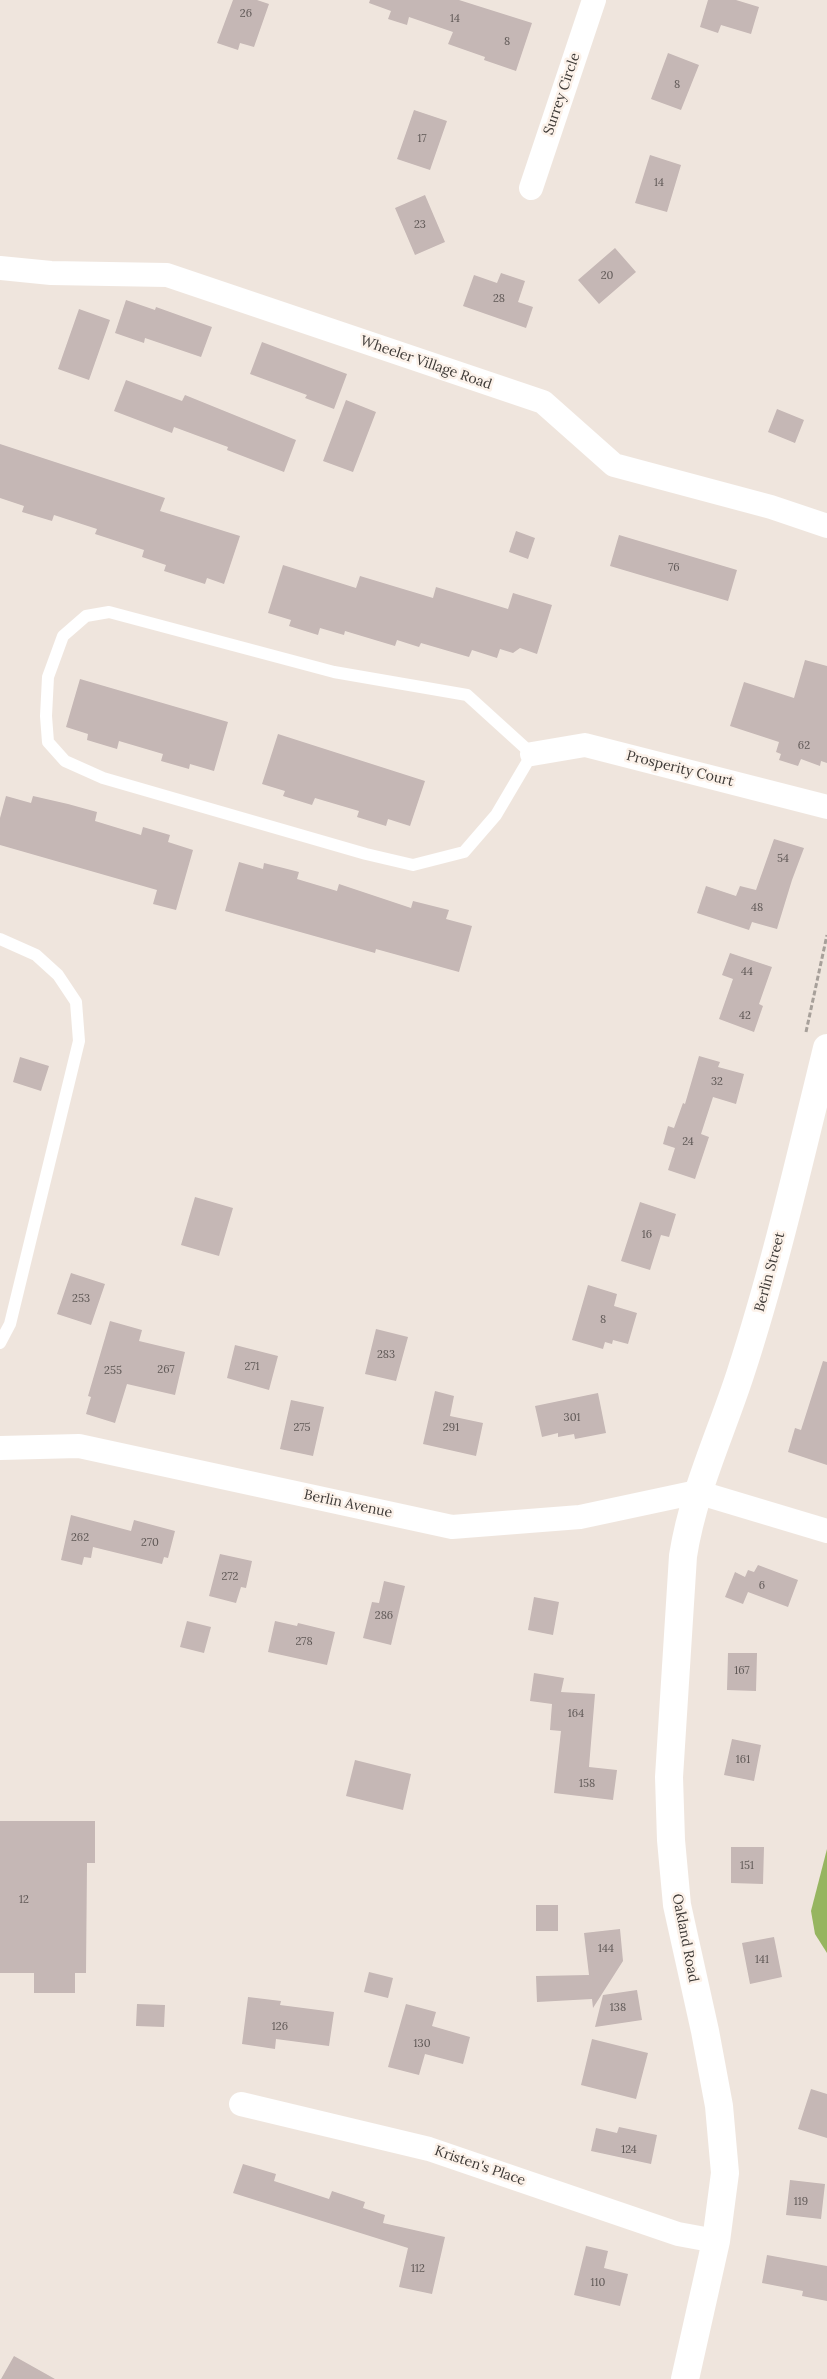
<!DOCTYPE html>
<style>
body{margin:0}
canvas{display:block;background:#efe5dd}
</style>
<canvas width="827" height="2379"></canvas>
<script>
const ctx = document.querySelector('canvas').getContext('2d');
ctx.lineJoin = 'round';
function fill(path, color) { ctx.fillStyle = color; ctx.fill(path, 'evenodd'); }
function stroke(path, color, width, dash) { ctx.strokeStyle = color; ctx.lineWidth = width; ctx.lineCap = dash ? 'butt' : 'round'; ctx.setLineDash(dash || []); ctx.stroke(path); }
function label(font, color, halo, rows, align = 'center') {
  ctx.font = font + ' Lora,serif'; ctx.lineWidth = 5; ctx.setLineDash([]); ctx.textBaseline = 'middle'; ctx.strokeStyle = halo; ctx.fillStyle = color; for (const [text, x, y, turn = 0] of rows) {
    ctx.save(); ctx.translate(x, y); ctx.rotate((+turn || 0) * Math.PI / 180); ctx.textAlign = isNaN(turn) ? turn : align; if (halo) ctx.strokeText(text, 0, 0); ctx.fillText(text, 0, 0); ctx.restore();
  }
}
fill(new Path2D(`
 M 827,1849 L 827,1953 L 815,1934 L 811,1911 Z`), '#96b560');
fill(new Path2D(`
 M 233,0 L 257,0 L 269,4 L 254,47 L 240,43 L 238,50 L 217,43 Z
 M 370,0 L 459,0 L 532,23 L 516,71 L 484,60 L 485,57 L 448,44 L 453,32 L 409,17 L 407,25 L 388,19 L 391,11 L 369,3 Z
 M 708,0 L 736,0 L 759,7 L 751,34 L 721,25 L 718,33 L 700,27 Z
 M 668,53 L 699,65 L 681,110 L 651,99 Z
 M 414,110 L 447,121 L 430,170 L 397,159 Z
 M 650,155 L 681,165 L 667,212 L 635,203 Z
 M 425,195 L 445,242 L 415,255 L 395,208 Z
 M 615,248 L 636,272 L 599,304 L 578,280 Z
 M 501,273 L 525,281 L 518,302 L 533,307 L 526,328 L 463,306 L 474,275 L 497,283 Z
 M 126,300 L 155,310 L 156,307 L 212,327 L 201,357 L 145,338 L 144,343 L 115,333 Z
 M 79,309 L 110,320 L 89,380 L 58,369 Z
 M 262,342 L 347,374 L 334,409 L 305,398 L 307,395 L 250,374 Z
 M 126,380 L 182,401 L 185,395 L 296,440 L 284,472 L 227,450 L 228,447 L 174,427 L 172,433 L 114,411 Z
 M 346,400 L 376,412 L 353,472 L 323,461 Z
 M 777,409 L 804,420 L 795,443 L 768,432 Z
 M 0,444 L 165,498 L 160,511 L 240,536 L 224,584 L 207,578 L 205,584 L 164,571 L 166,565 L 142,557 L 144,550 L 95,534 L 97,529 L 54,515 L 52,521 L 22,512 L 24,506 L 0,498 Z
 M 516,531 L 535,538 L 528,559 L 509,552 Z
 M 619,535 L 737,570 L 728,601 L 610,566 Z
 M 283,565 L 356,588 L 360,576 L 433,598 L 436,587 L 508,609 L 513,593 L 552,605 L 537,654 L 520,648 L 513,653 L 500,649 L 497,658 L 472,650 L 469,657 L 421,643 L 419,647 L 397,640 L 395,646 L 345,631 L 344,635 L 320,628 L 318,635 L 289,626 L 291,620 L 268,613 Z
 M 805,660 L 827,666 L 827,763 L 821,761 L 820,766 L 801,759 L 798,766 L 779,760 L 781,754 L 776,752 L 779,742 L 730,726 L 744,682 L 794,698 Z
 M 80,679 L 228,722 L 214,771 L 190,764 L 189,769 L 161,761 L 163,754 L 119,741 L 117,749 L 87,740 L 88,734 L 66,727 Z
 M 278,734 L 425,781 L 410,826 L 388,819 L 386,826 L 357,817 L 359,811 L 315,798 L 312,805 L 283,796 L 285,791 L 262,784 Z
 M 6,796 L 31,803 L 33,796 L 68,804 L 97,812 L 95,821 L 141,835 L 143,827 L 170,835 L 168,842 L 193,850 L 176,910 L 153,904 L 157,890 L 0,845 L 0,818 Z
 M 774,839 L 804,848 L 792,880 L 777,929 L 752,922 L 749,930 L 697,913 L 706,886 L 736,896 L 740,886 L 756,890 Z
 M 239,862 L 263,869 L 264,863 L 299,872 L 297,879 L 337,891 L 339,884 L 411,908 L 413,901 L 449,910 L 446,919 L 472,926 L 459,972 L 376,949 L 375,953 L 225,911 Z
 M 730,953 L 772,967 L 759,1004 L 763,1006 L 754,1032 L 719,1019 L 733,979 L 722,975 Z
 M 699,1056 L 720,1062 L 718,1067 L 744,1074 L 736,1104 L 713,1097 L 701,1134 L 709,1137 L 695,1179 L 668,1170 L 675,1148 L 663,1144 L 668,1126 L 674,1128 L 683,1103 L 685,1104 Z
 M 20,1057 L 49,1066 L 41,1091 L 13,1082 Z
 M 195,1197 L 233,1208 L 219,1256 L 181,1245 Z
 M 640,1202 L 676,1214 L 669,1237 L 661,1235 L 650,1270 L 621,1261 Z
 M 71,1273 L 105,1284 L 91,1325 L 57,1314 Z
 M 588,1285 L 617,1294 L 614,1306 L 637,1313 L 628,1344 L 613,1340 L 612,1344 L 605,1342 L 603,1349 L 572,1340 Z
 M 110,1321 L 142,1330 L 139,1341 L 185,1352 L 175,1395 L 127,1384 L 115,1423 L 86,1414 L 91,1397 L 88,1396 Z
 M 376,1329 L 408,1337 L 396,1381 L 365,1374 Z
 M 235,1345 L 278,1356 L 269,1390 L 227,1378 Z
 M 823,1361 L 827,1362 L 827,1465 L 788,1452 L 795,1428 L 801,1430 Z
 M 435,1391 L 454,1396 L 450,1416 L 483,1423 L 476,1456 L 423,1444 Z
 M 598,1393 L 606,1433 L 575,1439 L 574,1434 L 558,1437 L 558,1433 L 542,1437 L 535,1406 Z
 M 291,1400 L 324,1407 L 313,1456 L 280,1449 Z
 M 71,1515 L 131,1531 L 134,1520 L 175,1531 L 168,1558 L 164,1557 L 162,1564 L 93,1547 L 91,1558 L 84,1557 L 82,1565 L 61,1560 Z
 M 220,1554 L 252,1561 L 246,1588 L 241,1587 L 236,1603 L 209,1596 Z
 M 758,1565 L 798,1580 L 788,1607 L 748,1592 L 743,1604 L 725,1597 L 735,1572 L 745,1577 L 748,1570 L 754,1572 Z
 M 384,1581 L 405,1586 L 391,1645 L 363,1638 L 372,1602 L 379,1603 Z
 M 534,1597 L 559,1602 L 553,1635 L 528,1630 Z
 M 187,1621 L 211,1627 L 204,1653 L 180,1647 Z
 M 275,1621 L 297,1626 L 298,1623 L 335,1632 L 327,1665 L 268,1652 Z
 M 728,1653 L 757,1653 L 756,1691 L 727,1690 Z
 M 534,1673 L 564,1678 L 561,1692 L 595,1694 L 589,1767 L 617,1770 L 613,1800 L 554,1793 L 561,1731 L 550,1730 L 552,1704 L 530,1701 Z
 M 732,1739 L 761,1745 L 754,1781 L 724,1775 Z
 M 355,1760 L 411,1774 L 403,1810 L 346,1796 Z
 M 0,1821 L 95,1821 L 95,1863 L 87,1863 L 86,1973 L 75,1973 L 75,1993 L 34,1993 L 34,1973 L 0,1973 Z
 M 731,1847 L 764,1847 L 763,1884 L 731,1883 Z
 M 536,1905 L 558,1905 L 558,1931 L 536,1931 Z
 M 620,1929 L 623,1961 L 593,2008 L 592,1999 L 537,2002 L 536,1976 L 589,1975 L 584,1933 Z
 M 774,1937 L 782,1977 L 750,1984 L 742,1943 Z
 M 369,1972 L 393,1978 L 388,1998 L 364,1992 Z
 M 637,1990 L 642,2020 L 595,2027 L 603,1995 Z
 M 248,1997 L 281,2001 L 280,2005 L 334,2012 L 329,2046 L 276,2039 L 275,2049 L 242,2044 Z
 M 137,2004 L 165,2005 L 164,2027 L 136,2026 Z
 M 406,2004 L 436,2012 L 432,2026 L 470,2037 L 463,2064 L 425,2054 L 419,2075 L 388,2067 Z
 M 592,2039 L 648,2053 L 636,2099 L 581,2085 Z
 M 811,2089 L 827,2094 L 827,2138 L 798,2129 Z
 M 619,2127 L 657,2135 L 651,2164 L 591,2151 L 596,2128 L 617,2133 Z
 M 243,2164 L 276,2174 L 274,2181 L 329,2199 L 332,2191 L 365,2202 L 363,2208 L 385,2215 L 383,2223 L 445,2237 L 432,2294 L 399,2287 L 408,2248 L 233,2193 Z
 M 790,2180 L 825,2184 L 821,2219 L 786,2215 Z
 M 586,2246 L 608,2251 L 604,2268 L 628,2274 L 620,2306 L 574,2295 Z
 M 767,2255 L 827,2266 L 827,2301 L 802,2296 L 803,2291 L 762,2283 Z
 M 14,2356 L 55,2379 L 1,2379 Z`), '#c5b7b5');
stroke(new Path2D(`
 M 806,1032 L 827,935`), '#a7a09a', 3, [5, 2.5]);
stroke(new Path2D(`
 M 109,612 L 334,672 L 467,695 L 532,754 L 496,815 L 464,852 L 413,865 L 366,854 L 103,778 L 65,761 L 48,742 L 46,716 L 48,677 L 63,636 L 86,616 Z
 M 0,939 L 36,955 L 58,975 L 76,1002 L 79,1041 L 10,1324 L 0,1343`), '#fff', 12);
stroke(new Path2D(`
 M 531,188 L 594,0
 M 0,268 L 51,273 L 167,275 L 543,402 L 614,465 L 771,507 L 827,526
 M 532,754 L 585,745 L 827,807
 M 0,1448 L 79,1446 L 452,1527 L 580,1517 L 697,1492 L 827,1531
 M 241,2104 L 429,2149 L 678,2234 L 716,2241`), '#fff', 24);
stroke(new Path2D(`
 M 685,2379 L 716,2241 L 725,2173 L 719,2106 L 705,2031 L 677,1905 L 671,1840 L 669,1777 L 683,1556 C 693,1492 720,1436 740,1375 C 775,1268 800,1158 827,1048`), '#fff', 28);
label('11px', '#5f5856', null, [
 ["26",246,14],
 ["14",455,19],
 ["8",507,42],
 ["8",677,85],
 ["17",422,139],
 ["14",659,183],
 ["23",420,225],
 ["20",607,276],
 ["28",499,299],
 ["76",674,568],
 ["62",804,746],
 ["54",783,859],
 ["48",757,908],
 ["44",747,972],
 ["42",745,1016],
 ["32",717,1082],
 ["24",688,1142],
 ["16",647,1235],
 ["253",81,1299],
 ["8",603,1320],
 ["283",386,1355],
 ["271",252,1367],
 ["267",166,1370],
 ["255",113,1371],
 ["301",572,1418],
 ["275",302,1428],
 ["291",451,1428],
 ["262",80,1538],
 ["270",150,1543],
 ["272",230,1577],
 ["6",762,1586],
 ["286",384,1616],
 ["278",304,1642],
 ["167",742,1671],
 ["164",576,1714],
 ["161",743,1760],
 ["158",587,1784],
 ["151",747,1866],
 ["12",24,1900],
 ["144",606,1949],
 ["141",762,1960],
 ["138",618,2008],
 ["126",280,2027],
 ["130",422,2044],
 ["124",629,2150],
 ["119",801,2202],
 ["112",418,2269],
 ["110",598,2283]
]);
label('14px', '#3d3936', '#fcf2ea', [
 ["Surrey Circle",562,94,-71],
 ["Wheeler Village Road",426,363,19],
 ["Prosperity Court",680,769,14],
 ["Berlin Street",770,1272,-75],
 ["Berlin Avenue",348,1504,12],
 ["Oakland Road",685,1938,79],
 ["Kristen's Place",480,2166,19]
]);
</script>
